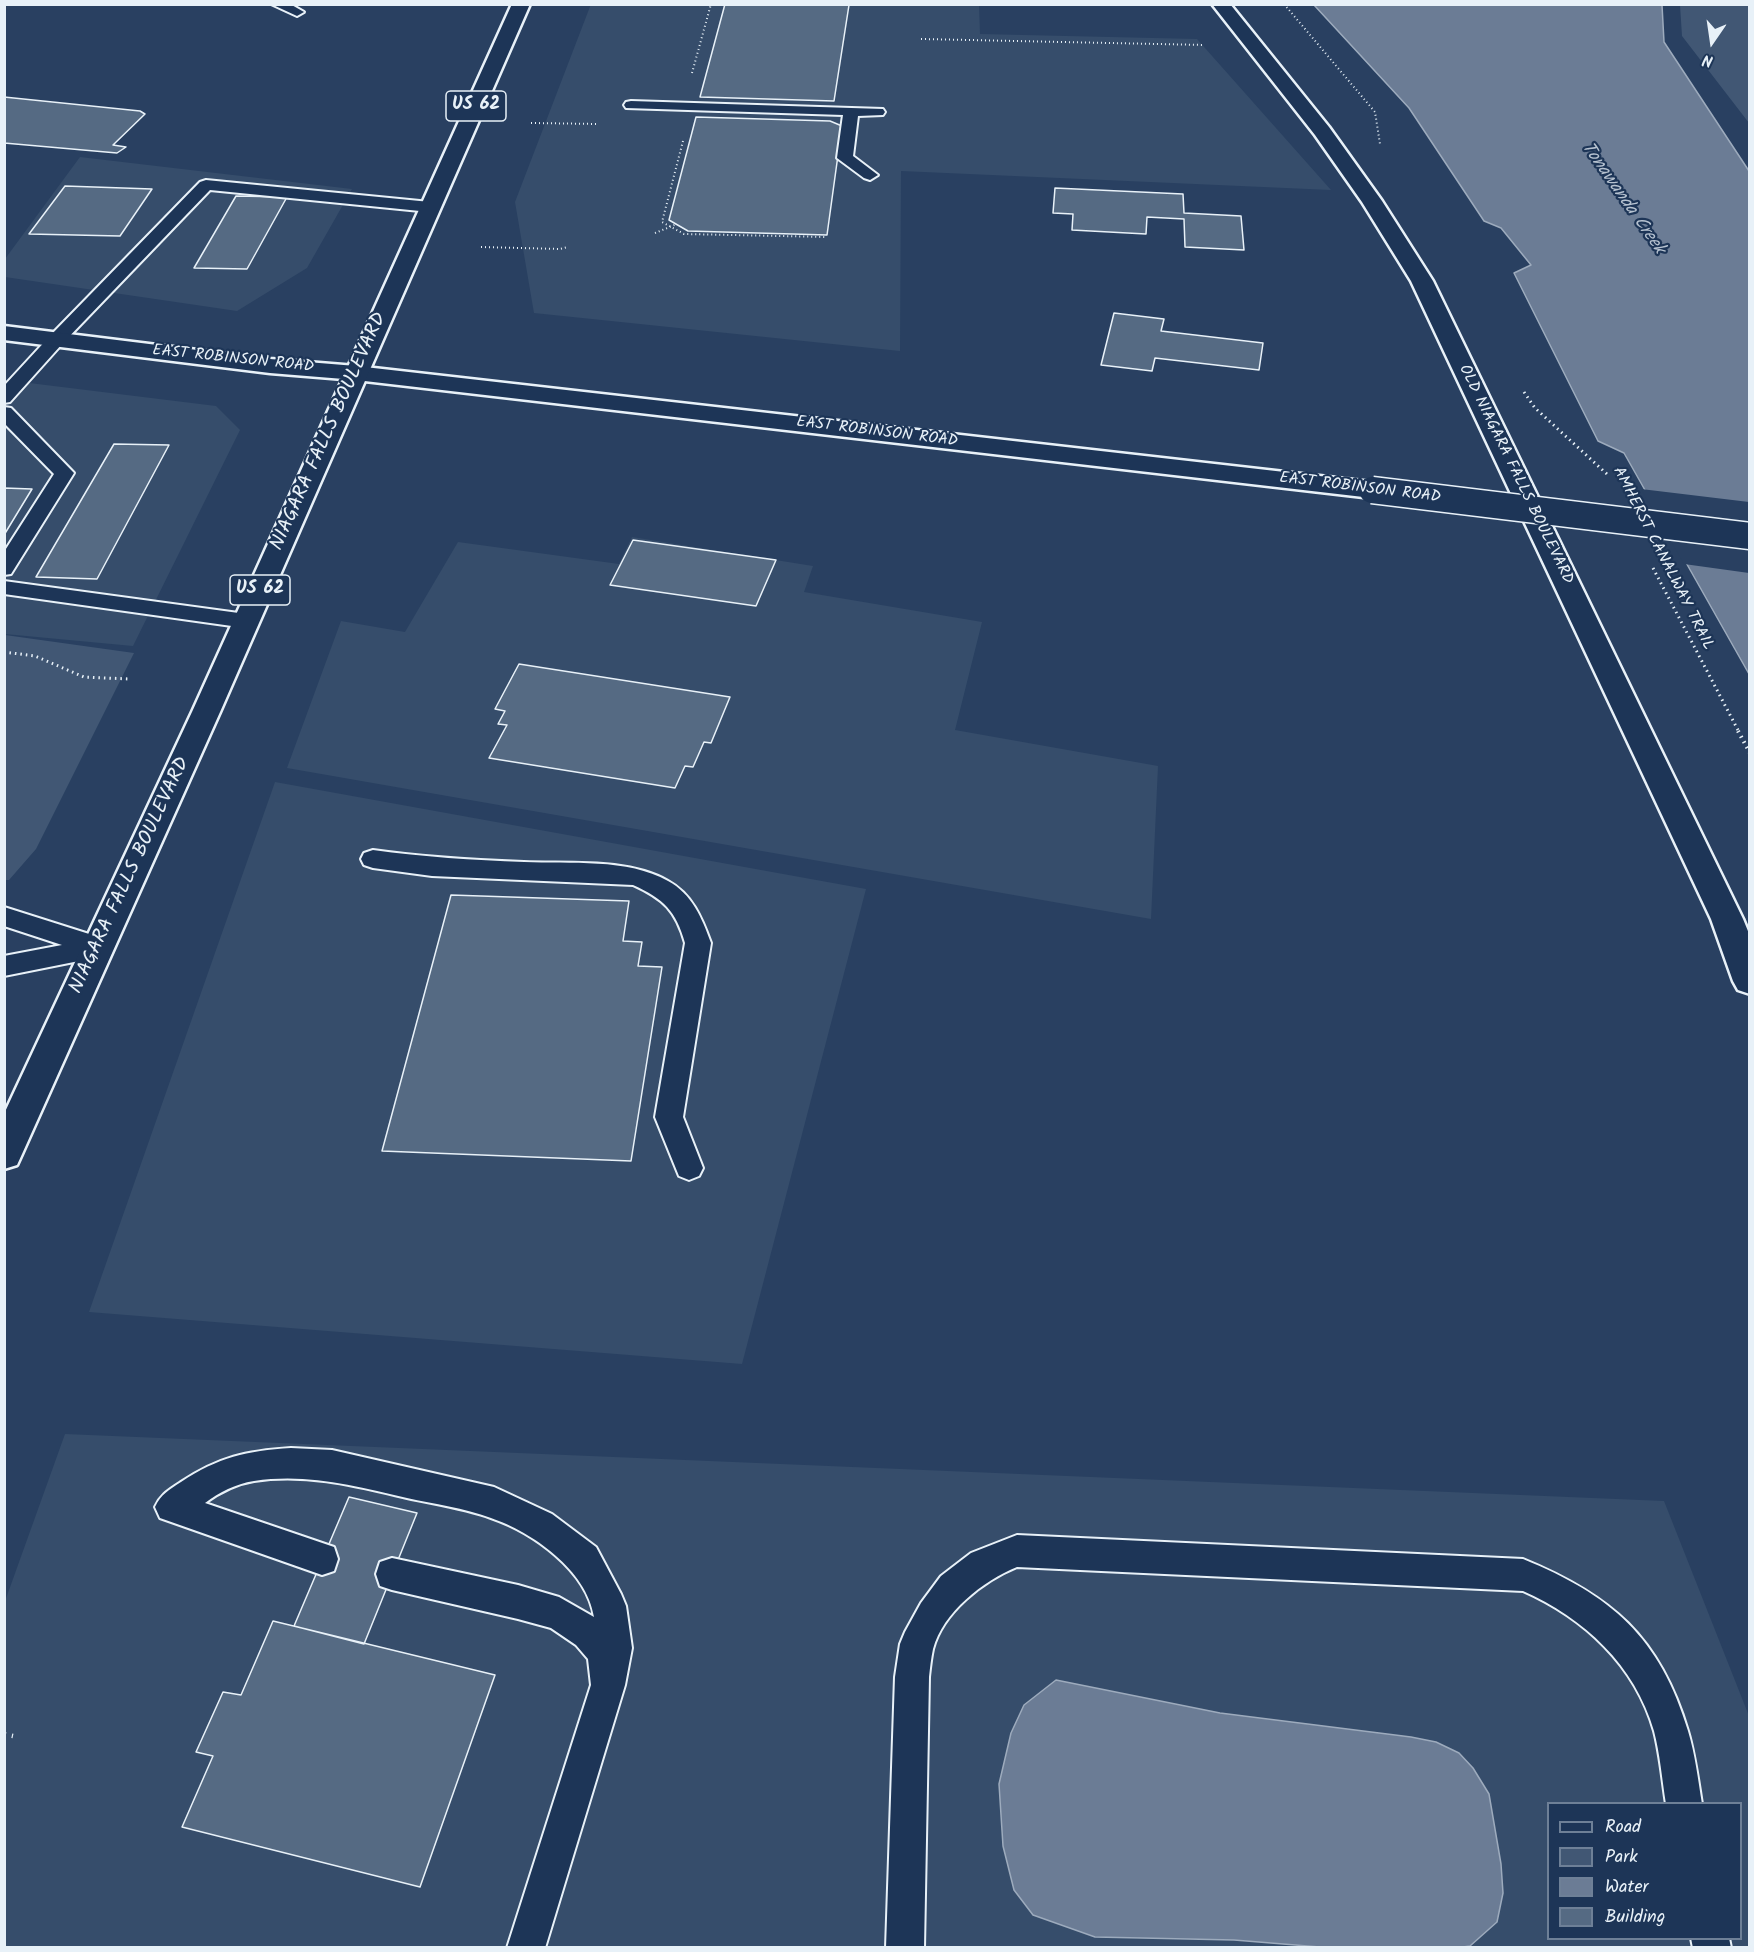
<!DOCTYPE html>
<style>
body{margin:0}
#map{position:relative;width:1754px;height:1952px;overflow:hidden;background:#294061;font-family:Kalam,sans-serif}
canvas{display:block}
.frame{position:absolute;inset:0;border:6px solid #e8f1f8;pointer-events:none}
.legend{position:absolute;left:1547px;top:1802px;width:195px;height:138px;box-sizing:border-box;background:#1d3557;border:2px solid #6e8097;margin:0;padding:8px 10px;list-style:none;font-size:18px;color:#e8f1f8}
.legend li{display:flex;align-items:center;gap:12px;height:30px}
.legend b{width:30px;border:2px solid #6e8097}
.north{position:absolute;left:1682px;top:12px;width:60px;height:60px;-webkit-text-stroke:4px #1d3557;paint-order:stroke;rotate:193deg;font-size:16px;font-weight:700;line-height:24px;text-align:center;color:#e8f1f8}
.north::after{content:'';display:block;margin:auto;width:21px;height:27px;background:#e8f1f8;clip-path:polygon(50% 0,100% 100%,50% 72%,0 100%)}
</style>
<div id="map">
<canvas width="1754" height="1952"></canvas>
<div class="frame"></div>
<ul class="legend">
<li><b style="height:8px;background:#1d3557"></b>Road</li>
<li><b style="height:16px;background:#415774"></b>Park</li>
<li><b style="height:16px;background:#6b7c95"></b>Water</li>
<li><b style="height:16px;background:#556a83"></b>Building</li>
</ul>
<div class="north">N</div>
</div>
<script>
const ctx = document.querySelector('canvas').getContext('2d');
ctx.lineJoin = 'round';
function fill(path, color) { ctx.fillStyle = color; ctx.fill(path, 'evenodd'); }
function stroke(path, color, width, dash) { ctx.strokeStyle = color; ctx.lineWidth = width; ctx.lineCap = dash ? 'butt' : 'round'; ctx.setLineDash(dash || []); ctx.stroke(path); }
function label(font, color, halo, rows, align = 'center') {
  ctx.font = font + ' Kalam,sans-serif'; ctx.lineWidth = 4.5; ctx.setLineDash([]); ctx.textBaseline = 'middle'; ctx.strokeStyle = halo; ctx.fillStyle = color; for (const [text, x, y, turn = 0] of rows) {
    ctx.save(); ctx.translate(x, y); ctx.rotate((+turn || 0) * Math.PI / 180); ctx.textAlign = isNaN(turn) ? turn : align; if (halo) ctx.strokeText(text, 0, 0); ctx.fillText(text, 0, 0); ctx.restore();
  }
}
fill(new Path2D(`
 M 591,4 L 979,5 L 980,34 L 1197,39 L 1331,190 L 901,171 L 900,351 L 534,313 L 515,202 Z
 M 80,157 L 352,189 L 307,268 L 237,311 L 5,277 L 5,259 Z
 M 5,380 L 216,406 L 240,430 L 133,646 L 5,634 Z
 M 632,537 L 813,566 L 804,592 L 982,622 L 955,730 L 1158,766 L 1151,919 L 287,768 L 341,621 L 405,632 L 458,542 L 619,564 Z
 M 275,782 L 866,889 L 742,1364 L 89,1312 Z
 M 65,1434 L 1664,1501 L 1749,1716 L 1749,1947 L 5,1947 L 4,1604 ZM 1548,1804 L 1740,1804 L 1740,1938 L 1548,1938 Z`), '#364d6b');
fill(new Path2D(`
 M 1680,5 L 1749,5 L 1749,123 L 1682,36 Z
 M 5,635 L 134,653 L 36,849 L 9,880 L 4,880 Z`), '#415774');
const water = new Path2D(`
 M 1314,5 L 1662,5 L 1664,42 L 1749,171 L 1749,674 L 1624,453 L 1598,441 L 1514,273 L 1531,265 L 1501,228 L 1484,221 L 1409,108 Z
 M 1056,1680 L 1220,1713 L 1411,1737 L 1436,1742 L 1459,1753 L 1473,1768 L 1489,1794 L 1501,1864 L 1503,1893 L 1497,1922 L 1470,1946 L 1463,1947 L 1332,1948 L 1234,1940 L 1095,1937 L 1033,1915 L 1014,1890 L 1003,1846 L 999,1784 L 1011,1733 L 1024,1705 Z`);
fill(water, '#6b7c95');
stroke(water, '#9dabbd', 1.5);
fill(new Path2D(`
 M 1641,489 L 1749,502 L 1749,573 L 1684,564 Z`), '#294061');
const building = new Path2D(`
 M 725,4 L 849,5 L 834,101 L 700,97 Z
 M 4,97 L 140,111 L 145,114 L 113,145 L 126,147 L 117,153 L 4,143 Z
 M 696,117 L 830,121 L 842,126 L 827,235 L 688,231 L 669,220 Z
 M 65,186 L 152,189 L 120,236 L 29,234 Z
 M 1055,188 L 1183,194 L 1184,213 L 1241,216 L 1244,250 L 1185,247 L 1184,219 L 1147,217 L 1146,234 L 1072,230 L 1073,214 L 1053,213 Z
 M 236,196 L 287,197 L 247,269 L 194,268 Z
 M 1114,313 L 1164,319 L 1161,331 L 1263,343 L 1259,370 L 1155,358 L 1152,371 L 1101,365 Z
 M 114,444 L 169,445 L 97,579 L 36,577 Z
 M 4,488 L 32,489 L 4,535 Z
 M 633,540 L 776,560 L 756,606 L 610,585 Z
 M 519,664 L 730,697 L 711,743 L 704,742 L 693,767 L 685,766 L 675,788 L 489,758 L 507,725 L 498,724 L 505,711 L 495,709 Z
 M 451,895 L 629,901 L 623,941 L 642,942 L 638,966 L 662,967 L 631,1161 L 382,1151 Z
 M 349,1497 L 417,1513 L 364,1644 L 294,1626 Z
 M 273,1621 L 495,1675 L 420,1887 L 182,1827 L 213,1756 L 196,1752 L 223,1692 L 241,1695 Z`);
fill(building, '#556a83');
stroke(building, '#e8f1f8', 1.5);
const lane = new Path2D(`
 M 271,4 L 290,4 L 304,12 L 297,16 Z
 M 631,101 L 883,109 L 885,112 L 883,115 L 858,116 L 853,156 L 878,175 L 870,180 L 864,178 L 837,158 L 843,115 L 626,108 L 624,105 L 626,102 Z
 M 206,180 L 430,202 L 438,207 L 430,212 L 210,190 L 62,344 L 10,402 L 4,403 L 4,386 L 50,336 L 200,182 Z
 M 4,407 L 11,408 L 74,473 L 11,574 L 4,575 L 4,552 L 54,474 L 4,423 Z
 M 4,581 L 246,614 L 253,616 L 257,621 L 253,626 L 246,628 L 4,594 Z
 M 373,850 C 423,857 473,860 524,862 C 569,864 628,858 668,881 C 692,894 702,918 711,943 L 683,1117 L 703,1168 L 699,1176 L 689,1180 L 679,1176 L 655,1117 L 685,943 C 676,911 664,899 633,885 L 432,876 L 373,868 L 364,865 L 361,859 L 364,853 Z
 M 4,907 L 108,940 L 112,947 L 108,954 L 99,957 L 4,976 L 4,956 L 62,945 L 4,926 Z
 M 291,1448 L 332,1450 L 494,1487 L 552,1514 L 596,1547 L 621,1594 L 626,1606 L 632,1648 L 625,1685 L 545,1948 L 507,1948 L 591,1685 L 588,1659 L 576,1645 L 551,1628 L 518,1619 L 392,1590 L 380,1586 L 376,1574 L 380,1562 L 392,1558 L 518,1585 L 559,1597 L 594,1617 C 587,1570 532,1532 491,1518 C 464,1508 434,1504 407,1498 C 356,1486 307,1473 254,1481 C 235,1484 220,1492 205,1503 L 334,1547 L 338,1559 L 334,1571 L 322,1575 L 160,1518 L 155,1507 C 161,1494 169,1490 181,1482 C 219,1457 246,1451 291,1448 Z
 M 1017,1535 L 1523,1559 C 1611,1595 1660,1637 1688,1731 C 1695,1754 1698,1779 1702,1804 L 1666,1804 C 1662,1779 1660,1754 1654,1731 C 1635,1665 1584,1618 1523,1591 L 1017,1567 C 983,1581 943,1612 933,1649 C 931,1658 930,1668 929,1677 L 924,1948 L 886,1948 L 895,1677 L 900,1644 L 905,1632 L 921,1603 L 941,1576 L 971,1553 Z
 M 1691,1938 L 1729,1938 L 1731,1948 L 1693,1948 Z`);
const secondary = new Path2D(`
 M 1212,4 L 1230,4 L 1329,127 L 1382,201 L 1433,281 L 1743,919 L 1750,936 L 1750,994 L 1738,990 L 1733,981 L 1711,919 L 1411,281 L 1362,202 L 1315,135 Z
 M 4,326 L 270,359 L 356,366 L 1372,482 L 1381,485 L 1385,490 L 1381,495 L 1372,498 L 356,380 L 270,373 L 4,340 Z`);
const primary = new Path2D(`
 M 512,4 L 530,4 L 220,712 L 22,1154 L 17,1165 L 4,1169 L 4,1114 L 192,712 Z`);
stroke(lane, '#e8f1f8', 4);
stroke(secondary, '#e8f1f8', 5);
stroke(primary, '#e8f1f8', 5);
stroke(new Path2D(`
 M 1284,4 L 1375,112 L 1380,144
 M 921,39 L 1204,45
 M 692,73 L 711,4
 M 531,123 L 599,124
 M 683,141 L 662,222 L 684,234 L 826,237
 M 655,233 L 677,224
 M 481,247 L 560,249 L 568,247`), '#e8f1f8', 2, [1, 3]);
stroke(new Path2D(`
 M 1524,392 L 1535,408 L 1608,475
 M 1653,568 L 1739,732
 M 4,652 L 35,656 L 84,677 L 129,679`), '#e8f1f8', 3, [1.5, 4]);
stroke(new Path2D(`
 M 1738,731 L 1750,753`), '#e8f1f8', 4, [1.5, 4.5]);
stroke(new Path2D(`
 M 4,1734 L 13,1736`), '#e8f1f8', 4.5, [2, 6]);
fill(lane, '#1d3557');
fill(secondary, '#1d3557');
fill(primary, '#1d3557');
const secondaryBridge = new Path2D(`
 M 1372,490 L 1750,536`);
stroke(secondaryBridge, '#e8f1f8', 29, []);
stroke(secondaryBridge, '#1d3557', 26);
label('16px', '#e8f1f8', '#1d3557', [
 ["EAST ROBINSON ROAD",233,360,6],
 ["EAST ROBINSON ROAD",877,433,7],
 ["OLD NIAGARA FALLS BOULEVARD",1515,475,64],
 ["EAST ROBINSON ROAD",1360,489,7],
 ["AMHERST CANALWAY TRAIL",1662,559,63]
]);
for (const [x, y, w] of [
 [476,106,60],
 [260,590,60]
]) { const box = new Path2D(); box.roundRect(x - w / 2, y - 15, w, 30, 4.5); ctx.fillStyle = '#1d3557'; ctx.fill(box); stroke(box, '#e8f1f8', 1.5); }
label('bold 18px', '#e8f1f8', null, [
 ["US 62",476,106],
 ["US 62",260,590]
]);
label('italic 18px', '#b6c2d0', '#1d3557', [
 ["Tonawanda Creek",1622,199,55]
]);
label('20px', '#e8f1f8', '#1d3557', [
 ["NIAGARA FALLS BOULEVARD",330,432,-66],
 ["NIAGARA FALLS BOULEVARD",131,876,-65]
]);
</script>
